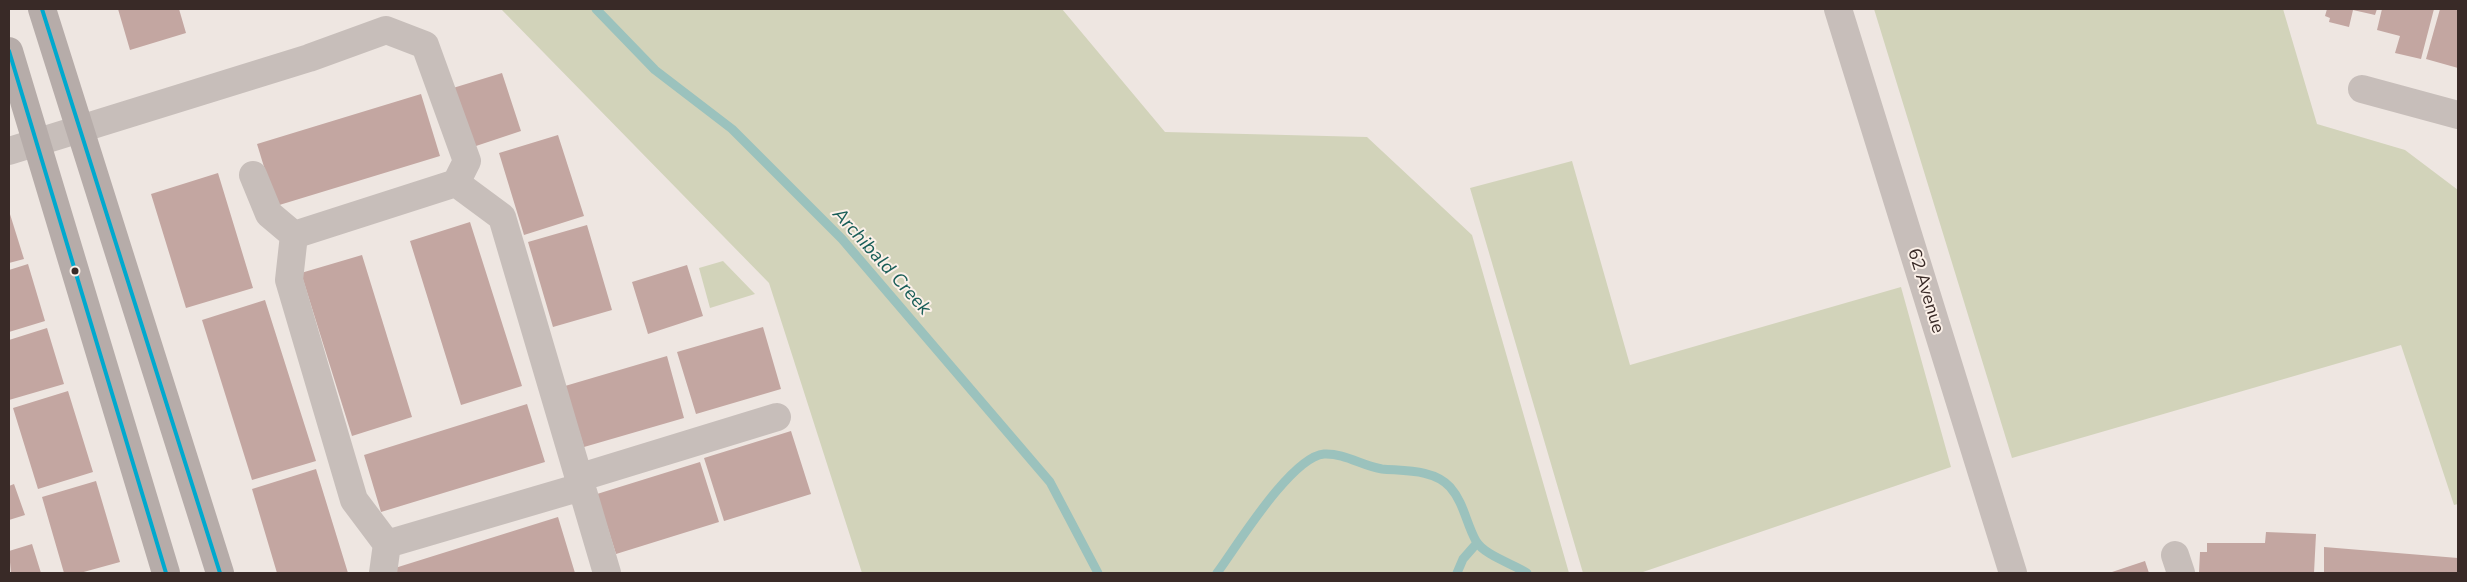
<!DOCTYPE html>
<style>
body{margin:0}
#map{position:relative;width:2467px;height:582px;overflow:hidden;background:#eee6e1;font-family:"Nunito Sans",sans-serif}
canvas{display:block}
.frame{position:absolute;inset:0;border:10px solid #392a27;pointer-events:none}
</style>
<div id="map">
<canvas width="2467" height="582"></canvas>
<div class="frame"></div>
</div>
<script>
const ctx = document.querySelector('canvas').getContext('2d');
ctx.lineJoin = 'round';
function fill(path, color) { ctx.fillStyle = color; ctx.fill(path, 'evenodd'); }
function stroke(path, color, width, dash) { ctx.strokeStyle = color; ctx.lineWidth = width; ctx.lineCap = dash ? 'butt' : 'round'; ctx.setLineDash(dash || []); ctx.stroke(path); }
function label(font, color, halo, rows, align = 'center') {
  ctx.font = font + ' "Nunito Sans",sans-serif'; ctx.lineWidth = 4; ctx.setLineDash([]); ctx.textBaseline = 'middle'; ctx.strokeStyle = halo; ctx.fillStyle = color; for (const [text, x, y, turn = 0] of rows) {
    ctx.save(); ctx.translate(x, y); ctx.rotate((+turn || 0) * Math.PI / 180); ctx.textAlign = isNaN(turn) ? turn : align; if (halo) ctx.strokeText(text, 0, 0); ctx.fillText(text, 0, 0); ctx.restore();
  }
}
fill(new Path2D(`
 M 501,9 L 1062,9 L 1165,132 L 1367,137 L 1472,235 L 1569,573 L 862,573 L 769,283 Z
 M 1874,9 L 2283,9 L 2317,124 L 2405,150 L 2458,190 L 2458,504 L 2454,505 L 2401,345 L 2012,458 Z
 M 1572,161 L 1630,365 L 1901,287 L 1951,467 L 1640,573 L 1583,573 L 1470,188 Z
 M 723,261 L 755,294 L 710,308 L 699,268 Z`), '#d2d3ba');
stroke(new Path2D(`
 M 596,9 L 655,70 L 732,129 L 842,239 L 1050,482 L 1098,573
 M 1217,573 C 1237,546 1291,457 1324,454 C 1345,453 1362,466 1382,469 C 1404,471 1434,469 1450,487 C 1464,503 1466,523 1476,541 C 1484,555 1513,564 1527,573
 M 1457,573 L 1463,559 L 1477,543`), '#9bc2bd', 9);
fill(new Path2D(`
 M 118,9 L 179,9 L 186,33 L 130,50 Z
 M 2327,9 L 2377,9 L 2375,15 L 2353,10 L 2349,27 L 2329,22 L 2330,18 L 2325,16 Z
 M 2382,9 L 2434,9 L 2421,59 L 2395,53 L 2400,36 L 2377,30 Z
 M 2440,9 L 2458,9 L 2458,68 L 2426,59 Z
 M 502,73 L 521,131 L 473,147 L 453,88 Z
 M 421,94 L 440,156 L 276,206 L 257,144 Z
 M 558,135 L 584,216 L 524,235 L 499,153 Z
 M 218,173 L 253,288 L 186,308 L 151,194 Z
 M 9,211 L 24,259 L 9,263 Z
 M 470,222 L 522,386 L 461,405 L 410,241 Z
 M 587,225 L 612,310 L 553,327 L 528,242 Z
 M 362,255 L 412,417 L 352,436 L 301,273 Z
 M 28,264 L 45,321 L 9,332 L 9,270 Z
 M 687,265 L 703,316 L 648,334 L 632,282 Z
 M 265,300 L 316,461 L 252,480 L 202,320 Z
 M 763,327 L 781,389 L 696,414 L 677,352 Z
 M 47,328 L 64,384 L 9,400 L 9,340 Z
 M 667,356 L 684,418 L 584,447 L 565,386 Z
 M 68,391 L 93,472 L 38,489 L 13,408 Z
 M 527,404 L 545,462 L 381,512 L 364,455 Z
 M 791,431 L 811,494 L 724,521 L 704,458 Z
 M 700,462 L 719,522 L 616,554 L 597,494 Z
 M 316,469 L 348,573 L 277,573 L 252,489 Z
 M 96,481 L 120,562 L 80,573 L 64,573 L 42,497 Z
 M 14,484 L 25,515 L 9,520 L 9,486 Z
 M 558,517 L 575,573 L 397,573 L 395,568 Z
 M 2266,532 L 2316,534 L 2314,573 L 2199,573 L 2200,552 L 2207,552 L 2207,543 L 2265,543 Z
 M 32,544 L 41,573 L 11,573 L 9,551 Z
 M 2324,547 L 2458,558 L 2458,573 L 2324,573 Z
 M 2145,561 L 2149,573 L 2109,573 Z`), '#c3a6a1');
stroke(new Path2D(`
 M 1838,9 L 2013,573
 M 2362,89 L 2458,115
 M 9,151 L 309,58 L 386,30 L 425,45 L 467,161 L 456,183 L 294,235 L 269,214 L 253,175
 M 456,183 L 502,217 L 607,573
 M 294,235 L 289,280 L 354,500 L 387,544 L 383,573
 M 578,478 L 777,417
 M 387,544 L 581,487
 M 2175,555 L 2181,573`), '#c7beba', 28);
stroke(new Path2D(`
 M 42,9 L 220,573
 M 9,51 L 166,573`), '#b6aca9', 28);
stroke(new Path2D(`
 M 42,9 L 220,573
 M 9,51 L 166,573`), '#00a9ce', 4);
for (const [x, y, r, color] of [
 [75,271,4.5,"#392a27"]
]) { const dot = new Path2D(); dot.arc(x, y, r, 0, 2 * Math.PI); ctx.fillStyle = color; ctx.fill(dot); stroke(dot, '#fbf0e8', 2); }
label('18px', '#392a27', '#fbf0e8', [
 ["62 Avenue",1925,291,73]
]);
label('italic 19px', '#195e58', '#fbf0e8', [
 ["Archibald Creek",881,262,48]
]);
</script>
